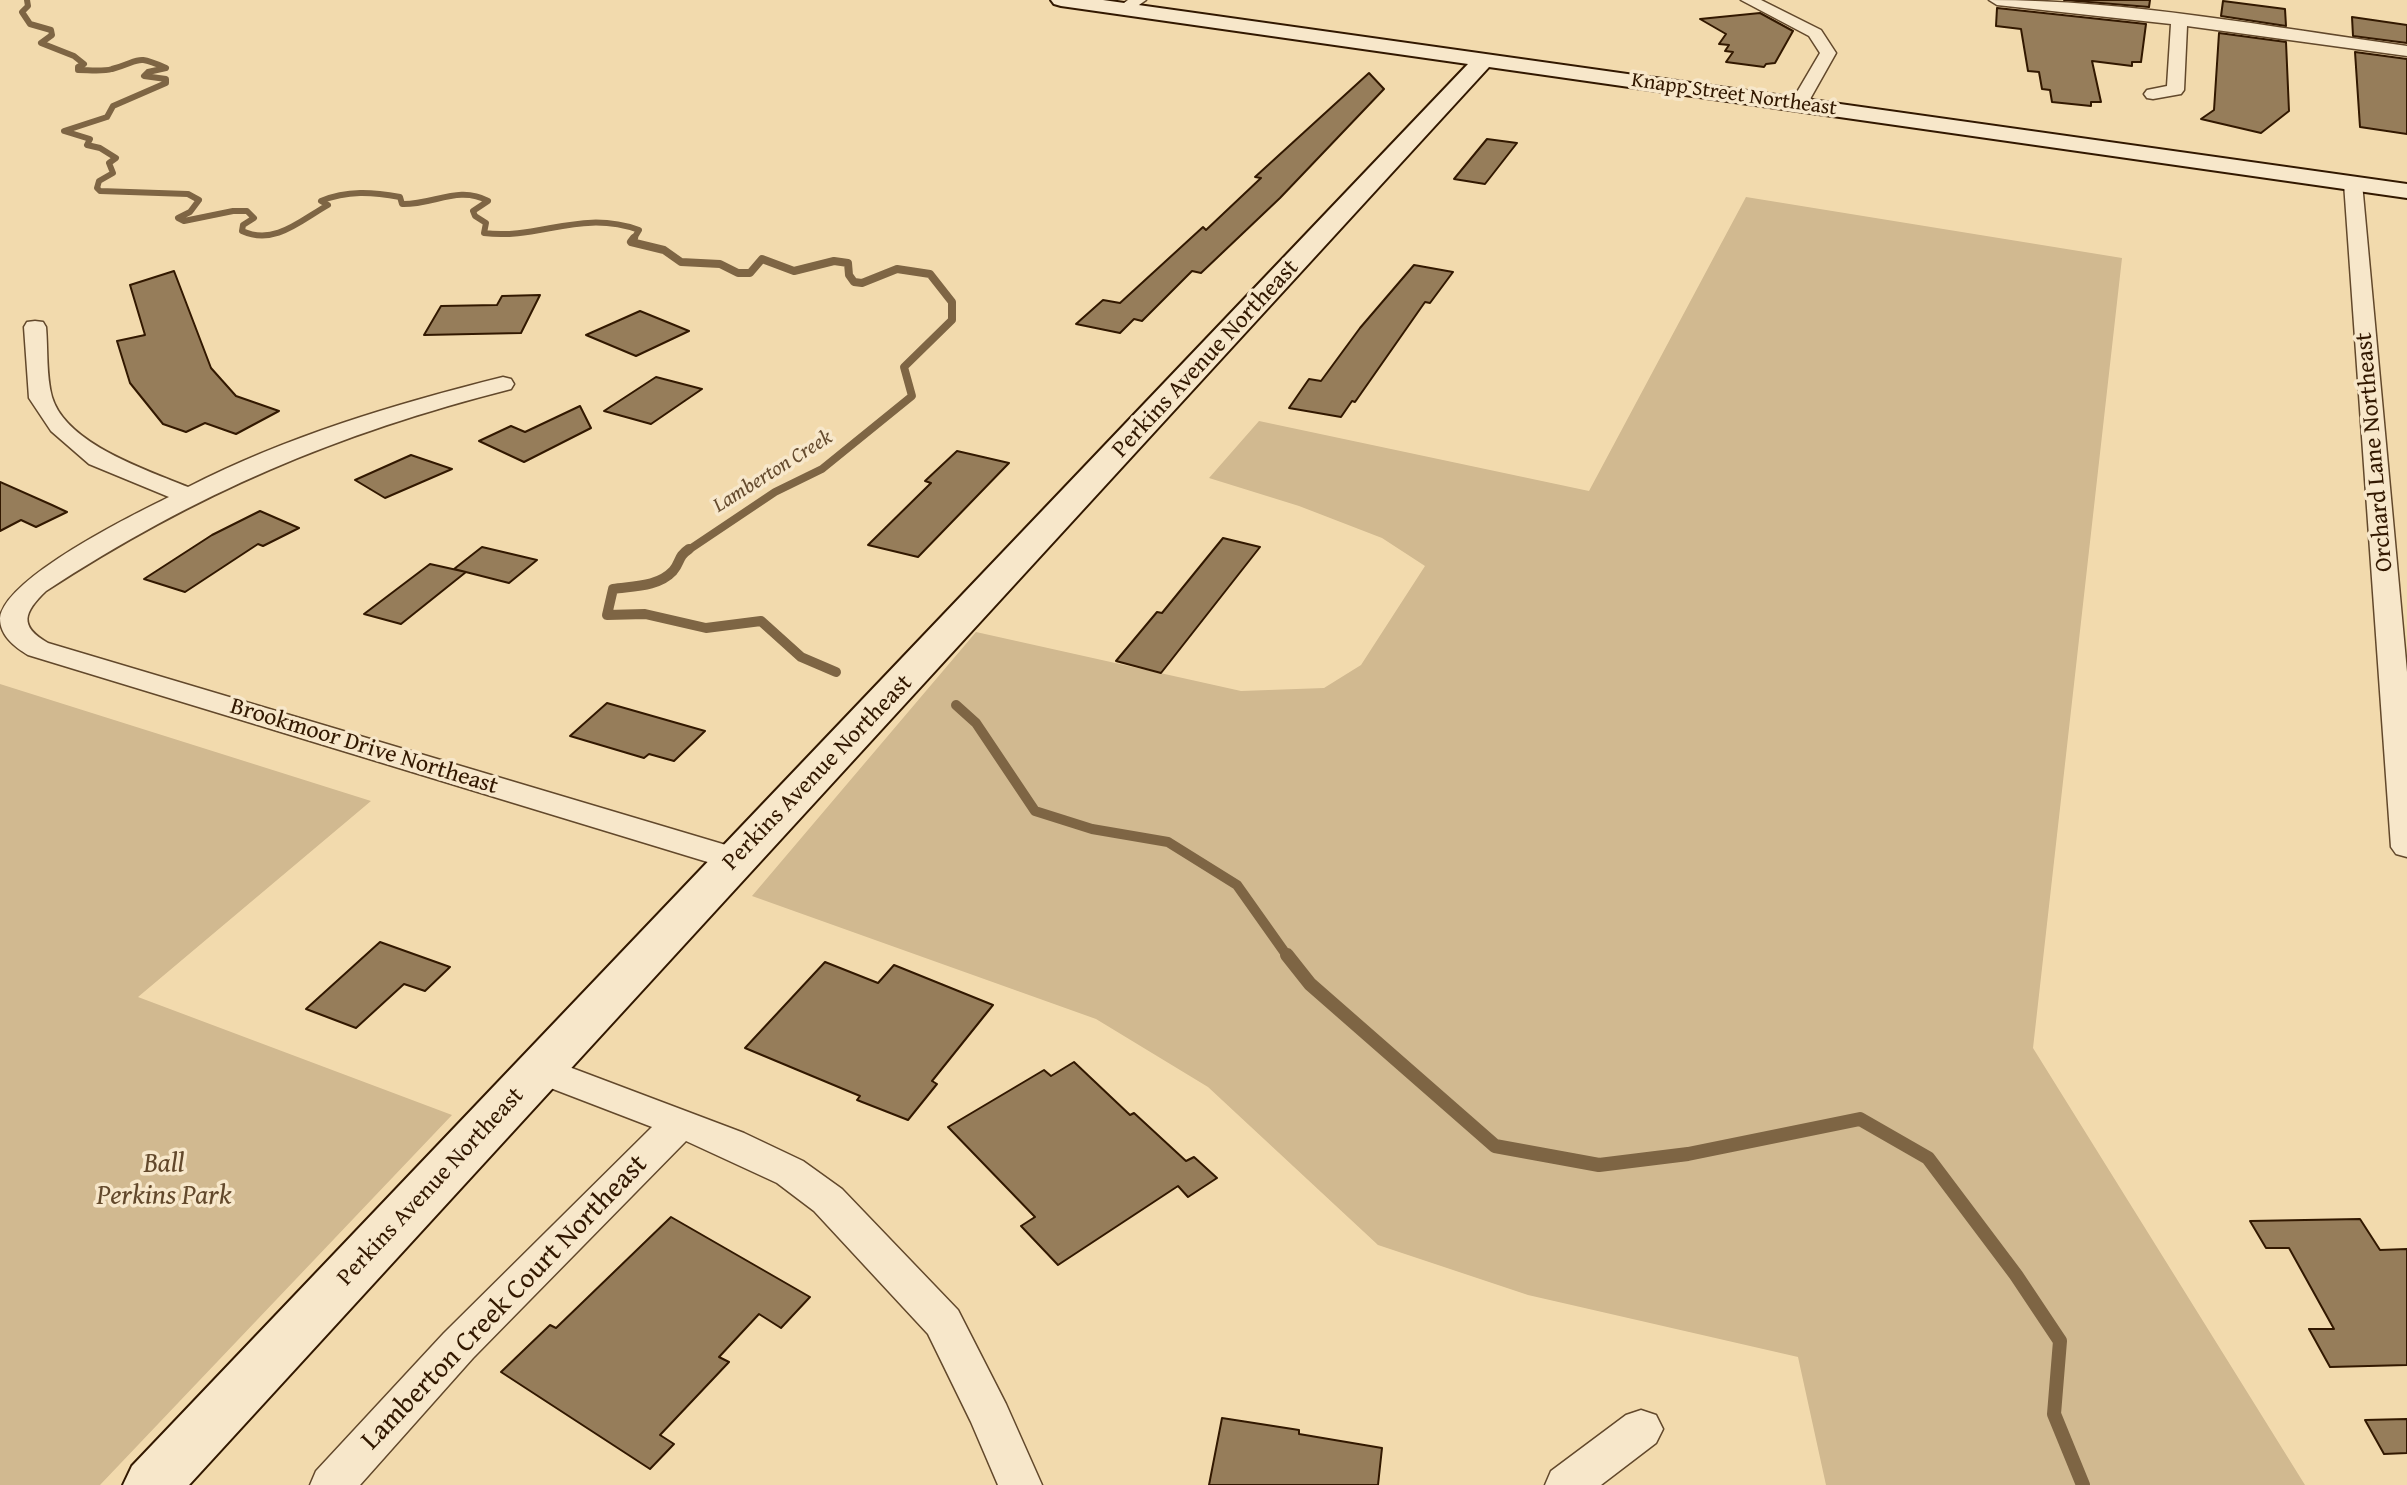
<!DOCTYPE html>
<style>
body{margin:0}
canvas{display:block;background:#f2daad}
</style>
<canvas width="2407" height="1485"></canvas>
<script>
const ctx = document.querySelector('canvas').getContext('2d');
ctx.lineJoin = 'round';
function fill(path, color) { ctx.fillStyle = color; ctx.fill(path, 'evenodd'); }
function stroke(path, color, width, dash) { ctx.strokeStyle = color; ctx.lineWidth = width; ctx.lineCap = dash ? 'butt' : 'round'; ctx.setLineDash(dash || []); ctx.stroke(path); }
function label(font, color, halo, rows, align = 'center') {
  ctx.font = font + ' "Gentium Book Plus",serif'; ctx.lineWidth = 7; ctx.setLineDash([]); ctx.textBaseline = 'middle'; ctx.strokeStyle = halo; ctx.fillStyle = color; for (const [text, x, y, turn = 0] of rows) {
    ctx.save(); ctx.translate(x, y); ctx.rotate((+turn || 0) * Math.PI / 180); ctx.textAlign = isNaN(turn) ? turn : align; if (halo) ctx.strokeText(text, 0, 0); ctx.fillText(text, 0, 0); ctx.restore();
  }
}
fill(new Path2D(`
 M 1746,197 L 2122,258 L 2033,1048 L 2305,1485 L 1826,1485 L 1798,1357 L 1528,1295 L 1378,1245 L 1208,1087 L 1096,1019 L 752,896 L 976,632 L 1241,691 L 1324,688 L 1361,665 L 1425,566 L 1382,538 L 1299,506 L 1209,478 L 1259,421 L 1589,491 Z
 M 0,684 L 371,801 L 138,997 L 452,1115 L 100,1485 L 0,1485 Z`), '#d1b990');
stroke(new Path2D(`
 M 27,0 L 28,6 L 22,12 L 30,24 L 51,30 L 52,35 L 41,43 L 74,56 L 84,64 L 78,67 L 78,70 C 89,70 102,72 112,69 C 142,61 134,54 166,68 L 148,72 L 144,76 L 166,79 L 166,83 L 113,106 L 107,117 L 64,131 L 90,139 L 87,145 L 100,148 L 116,158 L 109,163 L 113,173 L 99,181 L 97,188 L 100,191 L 188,194 L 199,200 L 190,212 L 178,218 L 184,221 L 233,211 L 247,211 L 254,218 L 243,225 L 242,231 C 275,246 301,220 328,205 L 321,201 C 347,190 373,192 400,197 L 402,204 C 433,205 459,185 488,201 L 473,211 L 475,216 L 486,223 L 484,233 C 540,240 580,209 639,230 L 633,240`), '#7e6544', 6);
stroke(new Path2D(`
 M 634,238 L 631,242 L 664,250 L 681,262 L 720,264 L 738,273 L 750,273 L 762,259 L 794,271 L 834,261 L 848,263 L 849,275 L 854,282 L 862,283 L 897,269 L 930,274 L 952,302 L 952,320 L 904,367 L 912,396 L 822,469 L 775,492 L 687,551`), '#7e6544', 8);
stroke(new Path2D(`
 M 689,549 C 677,557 681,562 673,571 C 658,587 633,586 613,589 L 607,615 L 645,614 L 706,628 L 761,621 L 801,657 L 836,672
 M 956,705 L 976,723 L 1035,811 L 1092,829 L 1168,842 L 1237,885 L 1288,957`), '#7e6544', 10);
stroke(new Path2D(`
 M 1287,955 L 1310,984 L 1495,1146 L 1599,1165 L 1688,1154 L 1860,1119 L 1928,1158 L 2016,1275 L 2060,1341 L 2054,1414 L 2083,1485`), '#7e6544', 14);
const building = new Path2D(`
 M 2064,0 L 2150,0 L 2149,7 Z
 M 2223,1 L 2285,9 L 2286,26 L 2221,16 Z
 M 1997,8 L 2146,24 L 2141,62 L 2132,62 L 2132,66 L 2092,61 L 2101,102 L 2091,102 L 2091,106 L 2052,102 L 2050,90 L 2042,89 L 2039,72 L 2028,71 L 2021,29 L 1996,26 Z
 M 1760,13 L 1793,31 L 1775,63 L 1766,64 L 1764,67 L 1726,62 L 1733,52 L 1725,51 L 1729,45 L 1719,44 L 1726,34 L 1700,19 Z
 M 2352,17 L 2407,25 L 2407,43 L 2353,36 Z
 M 2219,33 L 2286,42 L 2289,111 L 2261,133 L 2201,119 L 2214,110 Z
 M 2355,52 L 2407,59 L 2407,134 L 2360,127 Z
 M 1369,73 L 1384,89 L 1280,198 L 1201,273 L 1192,271 L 1142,321 L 1134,319 L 1120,333 L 1076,324 L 1103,300 L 1120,303 L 1203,227 L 1206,230 L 1261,178 L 1255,177 Z
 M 1487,139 L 1517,143 L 1485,184 L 1454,179 Z
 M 1414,265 L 1453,272 L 1430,303 L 1425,302 L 1355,402 L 1352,401 L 1341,417 L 1289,408 L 1309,379 L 1321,381 L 1360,328 Z
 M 174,271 L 211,368 L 236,396 L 279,411 L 236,434 L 205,423 L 186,432 L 163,424 L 130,383 L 117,341 L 145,335 L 130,285 Z
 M 540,295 L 521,333 L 424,335 L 441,306 L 497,305 L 502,296 Z
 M 640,311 L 689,331 L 636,356 L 586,335 Z
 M 656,377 L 702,389 L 651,424 L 604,411 Z
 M 580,406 L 591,428 L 524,462 L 479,441 L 511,426 L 525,432 Z
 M 957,451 L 1009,463 L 918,557 L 868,545 L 931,483 L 925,481 Z
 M 411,455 L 452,469 L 385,498 L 355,480 Z
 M 0,482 L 52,505 L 67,512 L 36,527 L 21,520 L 0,531 Z
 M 260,511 L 299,528 L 263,546 L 258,544 L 185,592 L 144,579 L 212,535 Z
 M 1223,538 L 1260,547 L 1161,673 L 1116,661 L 1157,612 L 1162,613 Z
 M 482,547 L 537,560 L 509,583 L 454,569 Z
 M 430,564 L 466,572 L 401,624 L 364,614 Z
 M 607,703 L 705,731 L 674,761 L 649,754 L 644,758 L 570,736 Z
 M 380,942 L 450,967 L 425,991 L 404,984 L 356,1028 L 306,1009 Z
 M 825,962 L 878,983 L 894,965 L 993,1005 L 932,1081 L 937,1084 L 908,1120 L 857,1100 L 860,1096 L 745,1048 Z
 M 1074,1062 L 1130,1115 L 1134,1113 L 1186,1161 L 1194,1157 L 1217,1178 L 1188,1197 L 1178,1186 L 1058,1265 L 1021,1226 L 1035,1217 L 948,1127 L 1044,1070 L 1051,1076 Z
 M 671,1217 L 810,1297 L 781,1328 L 759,1314 L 719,1357 L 729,1362 L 660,1435 L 674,1444 L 650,1469 L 501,1372 L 550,1325 L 556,1328 Z
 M 2360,1219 L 2380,1250 L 2407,1249 L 2407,1365 L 2330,1367 L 2309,1329 L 2334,1329 L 2289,1248 L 2266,1248 L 2250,1221 Z
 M 1222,1418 L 1299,1430 L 1299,1434 L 1382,1448 L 1378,1485 L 1209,1485 Z
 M 2407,1419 L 2407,1453 L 2384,1454 L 2365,1420 Z`);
fill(building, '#967d5a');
stroke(building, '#321800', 2);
const street = new Path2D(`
 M 1128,0 L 1146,0 L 1129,12 L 1119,12 L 1116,9 Z
 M 1741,0 L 1761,0 L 1821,30 L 1836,53 L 1805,108 L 1799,109 L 1790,104 L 1820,53 L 1809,36 Z
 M 1989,0 C 2129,0 2269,27 2407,46 L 2407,56 L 2187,26 L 2184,90 L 2181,94 L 2153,99 L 2147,98 L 2144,94 L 2147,90 L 2167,86 L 2171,24 L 1997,5 Z
 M 2353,177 L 2362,183 L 2407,672 L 2407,857 L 2396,854 L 2391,847 L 2344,183 Z
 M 35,321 L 43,322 L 46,327 C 48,349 46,376 52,397 C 66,444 147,470 188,487 C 288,436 395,404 503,377 L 511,379 L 514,384 L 511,389 C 338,433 196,493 46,591 C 24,612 18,626 48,643 L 746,851 L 751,859 L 746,867 L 735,870 L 724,867 L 28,655 C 15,647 0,636 0,618 C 5,578 132,515 169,497 L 89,464 L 51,431 L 29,398 L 24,327 L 27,322 Z
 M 540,1056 L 744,1133 L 803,1161 L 842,1189 L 958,1310 L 1006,1404 L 1042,1485 L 998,1485 L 971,1422 L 928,1334 L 814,1211 L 777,1183 L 686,1141 L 473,1358 L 360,1485 L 310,1485 L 316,1471 L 444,1333 L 652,1127 L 527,1079 L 522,1069 L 527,1059 Z
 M 1641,1410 L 1656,1415 L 1663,1429 L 1656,1443 L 1601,1485 L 1545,1485 L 1551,1471 L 1626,1415 Z`);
const secondary = new Path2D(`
 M 1051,0 L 1103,0 L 2407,184 L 2407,198 L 1489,67 L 189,1485 L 123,1485 L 132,1466 L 1468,64 L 1061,6 L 1054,4 Z`);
stroke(street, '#62482b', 3);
stroke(secondary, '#321800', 4);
fill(street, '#f7e7ca');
fill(secondary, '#f7e7ca');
label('21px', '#321800', '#f7e7ca', [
 ["Knapp Street Northeast",1734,95,8]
]);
label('italic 21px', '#654b2e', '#f7e7ca', [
 ["Lamberton Creek",773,472,-32]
]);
label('24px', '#321800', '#f7e7ca', [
 ["Perkins Avenue Northeast",1206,359,-47],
 ["Orchard Lane Northeast",2375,452,-95],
 ["Brookmoor Drive Northeast",364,747,17],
 ["Perkins Avenue Northeast",818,773,-46],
 ["Perkins Avenue Northeast",431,1187,-47]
]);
label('italic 28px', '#62482b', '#f7e7ca', [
 ["Ball",164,1165],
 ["Perkins Park",164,1197]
]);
label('28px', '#321800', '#f7e7ca', [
 ["Lamberton Creek Court Northeast",505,1303,-46]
]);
</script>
